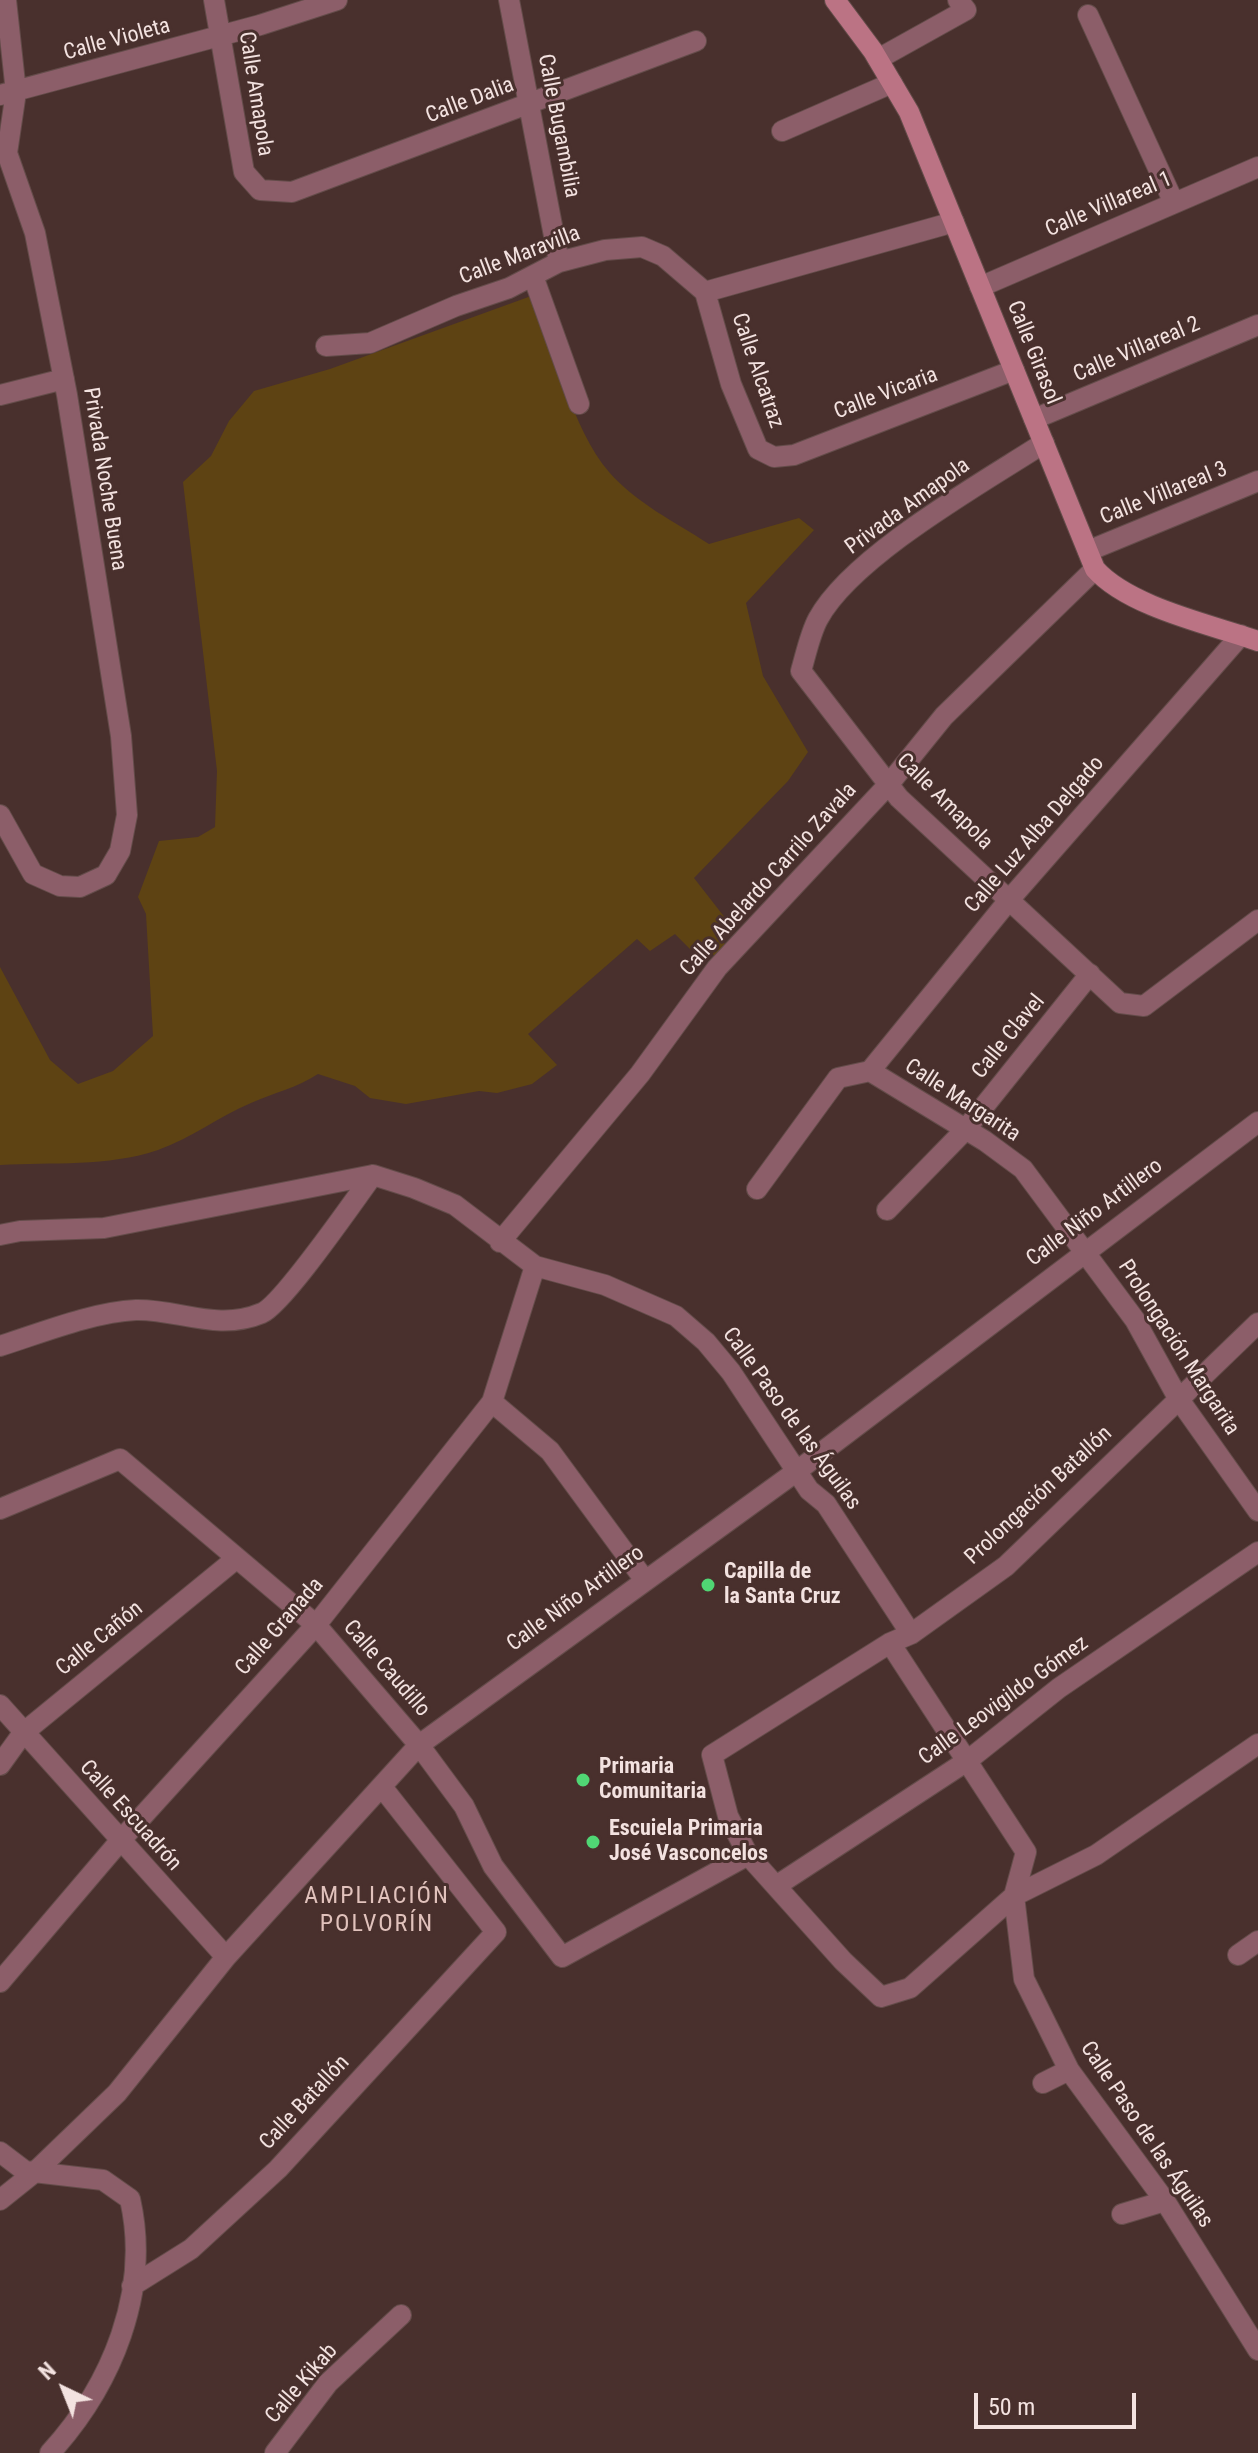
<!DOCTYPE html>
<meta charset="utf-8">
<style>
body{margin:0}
#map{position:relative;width:1258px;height:2453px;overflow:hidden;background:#49302d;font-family:"Roboto Condensed",sans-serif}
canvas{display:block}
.north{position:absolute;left:24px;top:2349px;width:80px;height:80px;-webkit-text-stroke:6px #49302d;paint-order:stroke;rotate:317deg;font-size:22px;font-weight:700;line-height:32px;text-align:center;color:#f3e2e0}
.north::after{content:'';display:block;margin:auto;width:28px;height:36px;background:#f3e2e0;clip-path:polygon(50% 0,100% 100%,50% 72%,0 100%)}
.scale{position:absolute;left:974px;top:2393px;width:162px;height:36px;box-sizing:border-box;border:4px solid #f3e2e0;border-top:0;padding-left:10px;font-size:24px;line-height:28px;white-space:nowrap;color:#f3e2e0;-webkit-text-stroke:6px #49302d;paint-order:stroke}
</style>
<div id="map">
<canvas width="1258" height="2453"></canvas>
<div class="north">N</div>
<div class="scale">50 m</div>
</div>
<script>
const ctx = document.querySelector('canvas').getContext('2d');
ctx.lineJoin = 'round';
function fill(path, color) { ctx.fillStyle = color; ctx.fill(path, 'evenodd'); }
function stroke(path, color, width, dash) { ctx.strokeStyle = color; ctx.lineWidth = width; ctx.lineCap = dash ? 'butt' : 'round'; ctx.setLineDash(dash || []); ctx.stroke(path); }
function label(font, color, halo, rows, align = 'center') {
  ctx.font = font + ' "Roboto Condensed",sans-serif'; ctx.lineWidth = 6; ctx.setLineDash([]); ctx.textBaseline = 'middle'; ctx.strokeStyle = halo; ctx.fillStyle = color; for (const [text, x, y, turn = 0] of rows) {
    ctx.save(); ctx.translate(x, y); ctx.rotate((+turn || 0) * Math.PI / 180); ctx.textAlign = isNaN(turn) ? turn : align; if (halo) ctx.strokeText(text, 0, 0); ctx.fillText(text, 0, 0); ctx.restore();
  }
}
fill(new Path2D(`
 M 534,295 C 554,349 572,429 609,472 C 636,503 675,522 709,544 L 799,518 L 814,530 L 746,603 L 763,676 L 808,752 L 788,781 L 694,878 L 733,928 L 720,939 L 725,944 L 718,959 L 700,943 L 691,950 L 675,934 L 650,951 L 637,939 L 528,1034 L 557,1065 L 532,1084 L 497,1093 L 479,1091 L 406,1104 L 370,1098 L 355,1086 L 318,1074 C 297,1088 273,1093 251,1103 C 218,1117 192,1138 158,1150 C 108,1167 52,1162 0,1165 L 0,967 L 50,1060 L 78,1084 L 113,1071 L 153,1036 L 146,914 L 138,897 L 159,841 L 198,837 L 215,827 L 217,771 L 183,482 L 211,456 L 229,421 L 254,391 L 330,369 Z`), '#5e4313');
const street = new Path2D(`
 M 214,0 L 244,172 L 260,190 L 292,192 L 696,41
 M 509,0 L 559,262
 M 1088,15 L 1174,203
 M 878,59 L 966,10 L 958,0
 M 0,95 L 260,25 L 337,0
 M 782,131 L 892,83
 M 533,276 L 579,404
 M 980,287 L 1258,167
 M 705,292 L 731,384 L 758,449 L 774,457 L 794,455 L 1014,370
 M 326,346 L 370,343 L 456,306 L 509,288 L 559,262 L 605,250 L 642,247 L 663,256 L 705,292 L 954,222
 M 0,395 L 64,379
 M 1034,419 L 1258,325
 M 1044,443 C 982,483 852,556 818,619 C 810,634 806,654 801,671 L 899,798 L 1120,1003 L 1144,1006 L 1258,920
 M 1088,551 L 1258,481
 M 0,815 L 33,874 L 60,886 L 80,887 L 106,875 L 120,851 L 127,815 L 121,736 L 67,395 L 35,233 L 7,153 L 16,92 L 6,0
 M 870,1071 L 985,1141 L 1023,1169 L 1135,1320 L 1178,1398 L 1258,1511
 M 870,1071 L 1009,900 L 1241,635
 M 757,1189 L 838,1078 L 870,1071
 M 887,1210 L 965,1130 L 1090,974
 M 0,1235 L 20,1231 L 104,1228 L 373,1175 L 414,1188 L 455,1205 L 535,1266 L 605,1285 L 676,1316 L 706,1342 L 731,1372 L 809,1490 L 826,1504 L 911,1634
 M 500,1242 L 640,1074 L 717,968 L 889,784 L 944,716 L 1095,569
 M 1258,1323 L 1006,1566 L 911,1634 L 890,1643 L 712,1755 L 728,1816 L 748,1855 L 843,1961 L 881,1997 L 910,1988 L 1014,1896 L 1096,1855 L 1258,1744
 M 0,1346 C 41,1333 93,1312 136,1310 C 179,1309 217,1332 262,1313 C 284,1303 355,1199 373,1175
 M 492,1402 L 550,1451 L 644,1579
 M 0,1509 L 120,1459 L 316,1625 L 419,1745 L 464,1806 L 493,1866 L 562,1957 L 748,1855
 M 890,1643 L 1026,1852 L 1014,1896 L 1024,1979 L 1069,2070 L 1165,2201 L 1258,2350
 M 0,1705 L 226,1957
 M 0,1765 L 23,1733 L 237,1558
 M 776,1886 L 967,1761 L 1059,1688 L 1258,1552
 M 1238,1955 L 1258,1941
 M 0,1982 L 120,1841 L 316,1625 L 492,1402 L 535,1266
 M 1043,2083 L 1069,2070
 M 0,2152 L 25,2171 L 103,2180 L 130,2199 C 151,2291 112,2385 50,2453
 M 0,2200 L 35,2172 L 117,2093 L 226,1957 L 419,1745 L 797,1471 L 1258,1122
 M 1122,2214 L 1165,2201
 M 132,2286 L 191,2249 L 278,2169 L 496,1932 L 382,1787
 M 275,2453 L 328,2383 L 401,2315`);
const secondary = new Path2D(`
 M 835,0 L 873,51 L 909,112 L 1095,569 C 1129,607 1209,624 1258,641`);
stroke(street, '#644c4a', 22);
stroke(secondary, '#644c4a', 22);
stroke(street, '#8c5e69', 20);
stroke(secondary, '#bb7384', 20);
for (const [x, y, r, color] of [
 [708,1585,8,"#50d674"],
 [583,1780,8,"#50d674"],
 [593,1842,8,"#50d674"]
]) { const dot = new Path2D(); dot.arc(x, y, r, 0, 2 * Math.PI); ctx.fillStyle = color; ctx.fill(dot); stroke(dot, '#49302d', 3); }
label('22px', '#f3e2e0', '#49302d', [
 ["Calle Violeta",117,40,-15],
 ["Calle Amapola",255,94,81],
 ["Calle Dalia",470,101,-21],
 ["Calle Bugambilia",558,126,79],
 ["Calle Villareal 1",1109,205,-23],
 ["Calle Maravilla",520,256,-21],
 ["Calle Villareal 2",1137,350,-23],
 ["Calle Girasol",1033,353,68],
 ["Calle Alcatraz",757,371,71],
 ["Calle Vicaria",886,394,-21],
 ["Privada Noche Buena",104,479,81],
 ["Calle Villareal 3",1164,494,-22],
 ["Privada Amapola",908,507,-36],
 ["Calle Amapola",944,802,45],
 ["Calle Luz Alba Delgado",1035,835,-49],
 ["Calle Abelardo Carrilo Zavala",769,880,-48],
 ["Calle Clavel",1009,1037,-51],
 ["Calle Margarita",962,1101,33],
 ["Calle Niño Artillero",1095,1213,-37],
 ["Prolongación Margarita",1178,1348,57],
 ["Calle Paso de las Águilas",791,1419,54],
 ["Prolongación Batallón",1039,1496,-43],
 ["Calle Niño Artillero",576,1599,-36],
 ["Calle Granada",280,1627,-49],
 ["Calle Cañón",100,1639,-39],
 ["Calle Caudillo",386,1669,49],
 ["Calle Leovigildo Gómez",1004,1701,-36],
 ["Calle Escuadrón",130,1816,48],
 ["Calle Batallón",305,2103,-47],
 ["Calle Paso de las Águilas",1146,2135,56],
 ["Calle Kikab",302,2384,-49]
]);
label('bold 22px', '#f3e2e0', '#49302d', [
 ["Capilla de",724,1572],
 ["la Santa Cruz",724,1597],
 ["Primaria",599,1767],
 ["Comunitaria",599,1792],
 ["Escuiela Primaria",609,1829],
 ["José Vasconcelos",609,1854]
], 'left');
ctx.letterSpacing = '2px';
label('24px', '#e1c2bc', '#49302d', [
 ["AMPLIACIÓN",377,1897],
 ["POLVORÍN",377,1925]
]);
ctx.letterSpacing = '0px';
</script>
